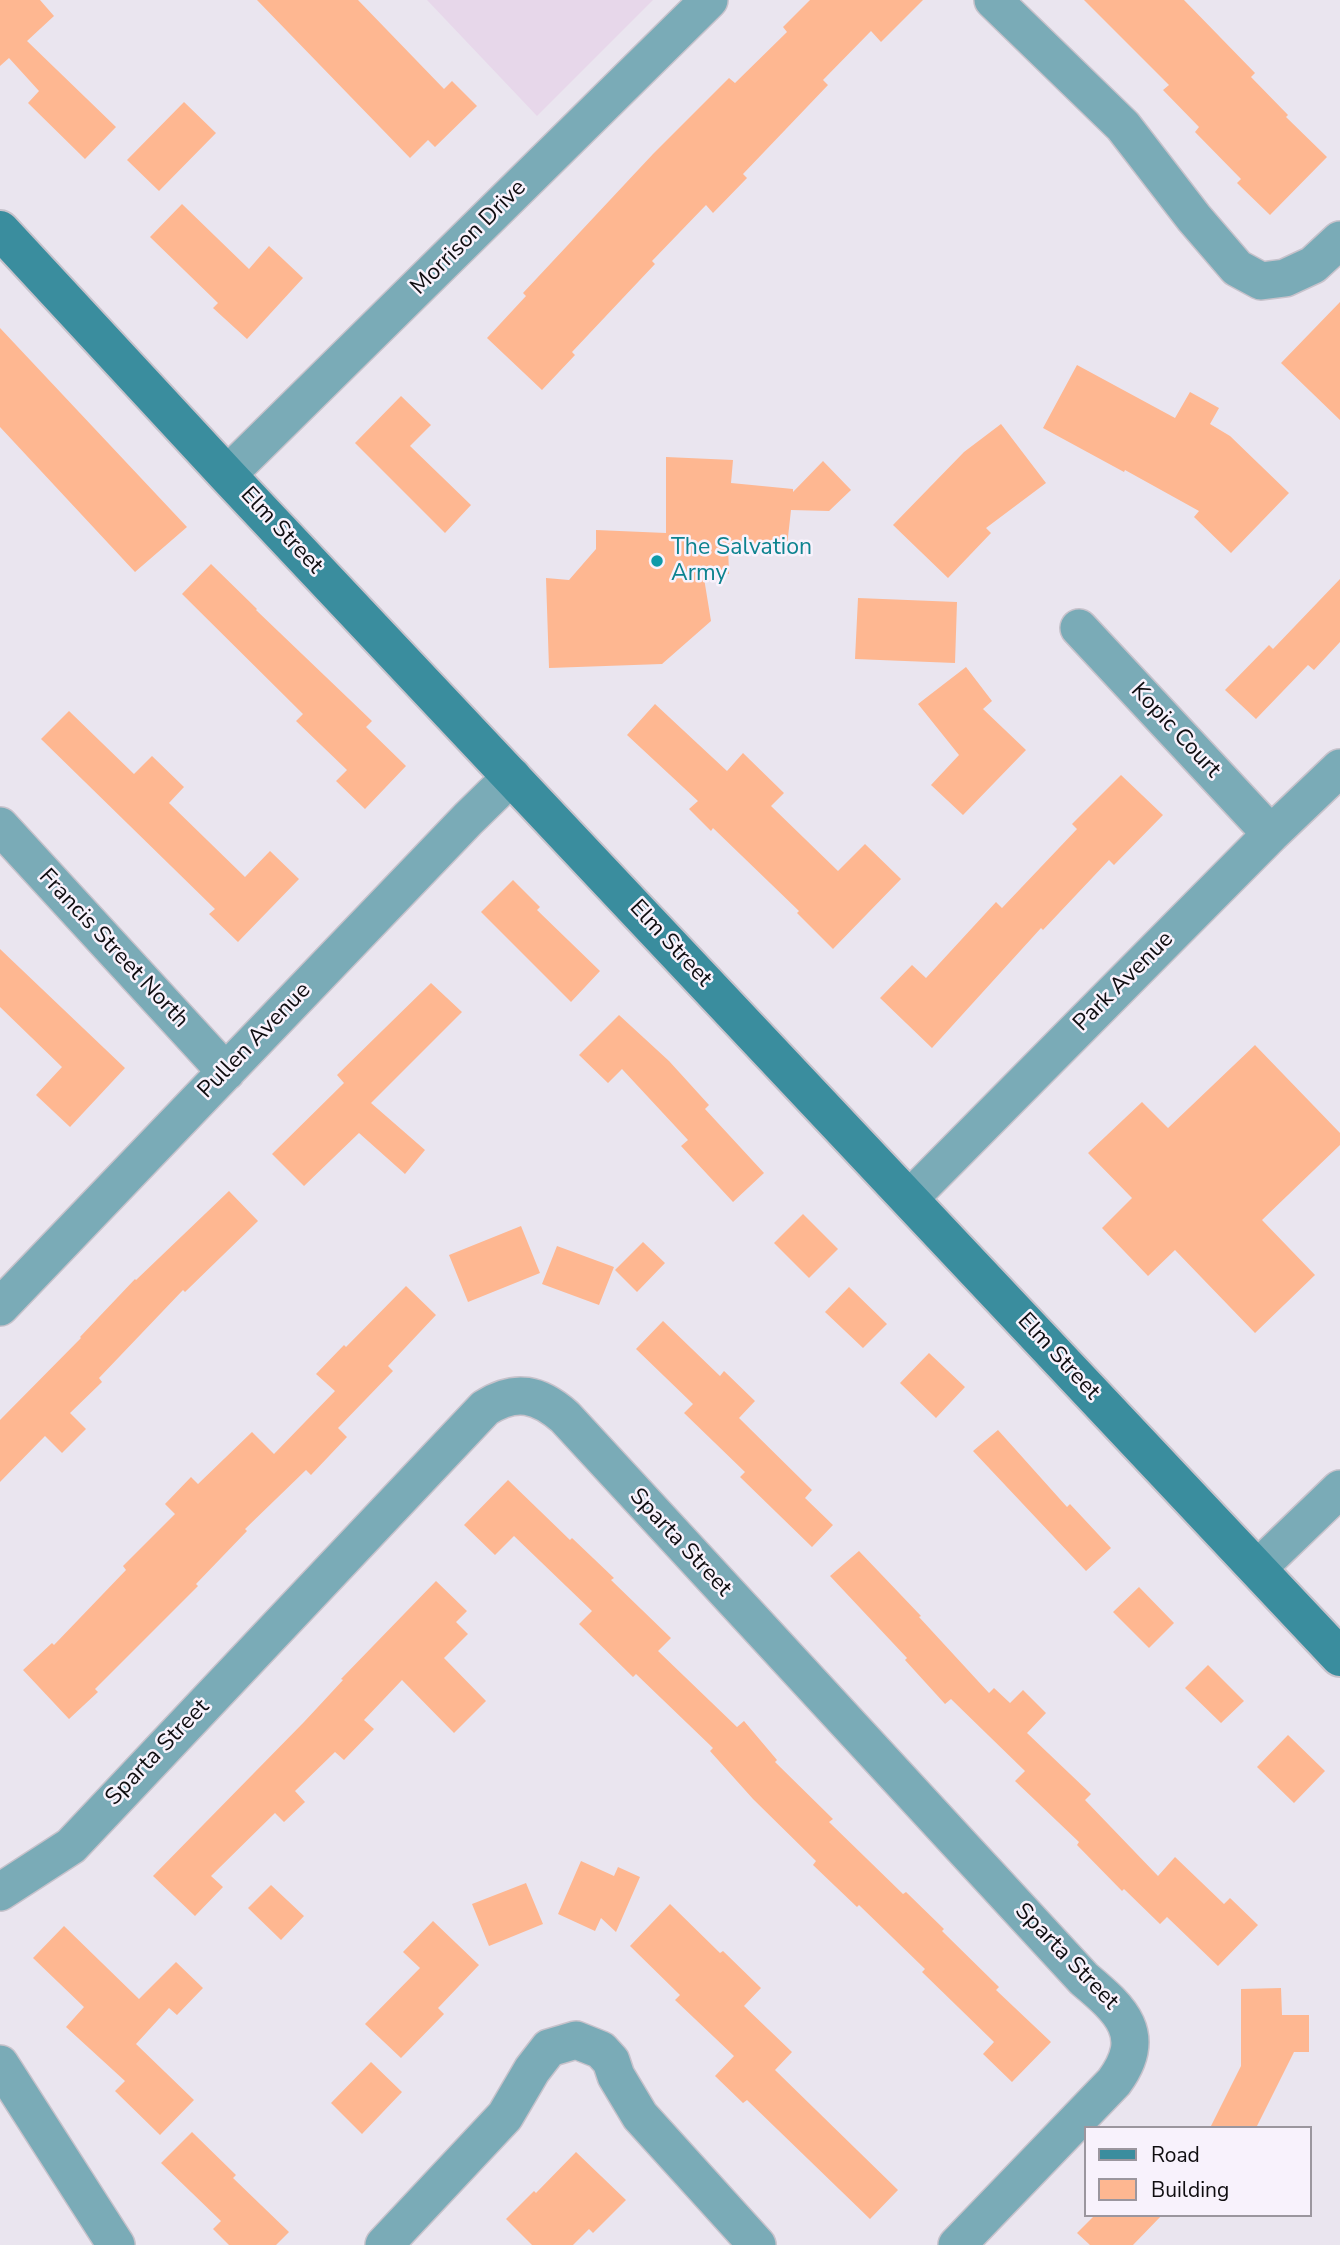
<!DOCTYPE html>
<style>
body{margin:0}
#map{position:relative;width:1340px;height:2245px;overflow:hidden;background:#eae5ef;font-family:"Nunito Sans",sans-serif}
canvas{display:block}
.legend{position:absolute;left:1084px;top:2126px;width:228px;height:91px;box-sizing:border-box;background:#f8f2fc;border:2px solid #9b969e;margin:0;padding:9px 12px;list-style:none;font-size:21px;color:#0f0d10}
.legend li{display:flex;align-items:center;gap:14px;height:35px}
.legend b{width:35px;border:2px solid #9b969e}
</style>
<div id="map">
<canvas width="1340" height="2245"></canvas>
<ul class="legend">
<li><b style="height:9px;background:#3a8d9e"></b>Road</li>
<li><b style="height:19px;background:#feb791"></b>Building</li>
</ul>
</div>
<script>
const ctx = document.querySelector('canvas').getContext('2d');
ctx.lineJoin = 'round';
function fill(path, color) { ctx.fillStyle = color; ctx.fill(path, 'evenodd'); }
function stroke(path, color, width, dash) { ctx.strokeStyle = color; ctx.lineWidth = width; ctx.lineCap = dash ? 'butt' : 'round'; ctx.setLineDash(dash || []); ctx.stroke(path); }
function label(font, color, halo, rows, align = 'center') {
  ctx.font = font + ' "Nunito Sans",sans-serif'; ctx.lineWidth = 5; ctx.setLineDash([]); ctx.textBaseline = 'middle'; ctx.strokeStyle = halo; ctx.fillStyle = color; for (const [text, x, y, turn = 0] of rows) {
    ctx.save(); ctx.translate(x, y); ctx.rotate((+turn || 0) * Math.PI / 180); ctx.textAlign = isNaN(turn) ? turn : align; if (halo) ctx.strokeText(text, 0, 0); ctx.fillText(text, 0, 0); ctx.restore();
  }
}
fill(new Path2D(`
 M 427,0 L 653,0 L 537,116 Z`), '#e7d7ea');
fill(new Path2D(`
 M 0,0 L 40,0 L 54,16 L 27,41 L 116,127 L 85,159 L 28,103 L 39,91 L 9,58 L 0,66 Z
 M 257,0 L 358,0 L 444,89 L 452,81 L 477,106 L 435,147 L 428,140 L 410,158 Z
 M 810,0 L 923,0 L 881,42 L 871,31 L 823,80 L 828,85 L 743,174 L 747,178 L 713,213 L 706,205 L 652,261 L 655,264 L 572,352 L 575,355 L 542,390 L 487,338 L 526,296 L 523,293 L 653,154 L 729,78 L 735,83 L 787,32 L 783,27 Z
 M 1084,0 L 1184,0 L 1255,73 L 1251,77 L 1288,115 L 1286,117 L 1327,157 L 1270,215 L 1237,183 L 1241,179 L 1195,132 L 1199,127 L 1163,90 L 1169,85 Z
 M 184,102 L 216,133 L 159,191 L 127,160 Z
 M 182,204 L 249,269 L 269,246 L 303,278 L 247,339 L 213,308 L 218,303 L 150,237 Z
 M 1340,302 L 1340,420 L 1281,363 Z
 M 0,328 L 187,527 L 135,572 L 0,427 Z
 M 1077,365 L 1175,418 L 1190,392 L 1219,408 L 1210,424 L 1230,436 L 1289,493 L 1231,553 L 1194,517 L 1199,511 L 1125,470 L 1124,472 L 1043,428 Z
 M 401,396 L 431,425 L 410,446 L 471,505 L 445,533 L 355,443 Z
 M 1001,424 L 1046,483 L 986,528 L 991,533 L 948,578 L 893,525 L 964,452 Z
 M 666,457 L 733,460 L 731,483 L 793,489 L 793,492 L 823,461 L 851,490 L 829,511 L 791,510 L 787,546 L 728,545 L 729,574 L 703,572 L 711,621 L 662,664 L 549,668 L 546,578 L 569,580 L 596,549 L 596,530 L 666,533 Z
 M 211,564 L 257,609 L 256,610 L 372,721 L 366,727 L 406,766 L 365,809 L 336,781 L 347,770 L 296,721 L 303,714 L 182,594 Z
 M 1340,579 L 1340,642 L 1314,670 L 1308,665 L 1256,719 L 1225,690 L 1269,645 L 1273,649 Z
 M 858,598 L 957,602 L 955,663 L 855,659 Z
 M 966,667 L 992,701 L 983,709 L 1026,750 L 963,815 L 931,785 L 959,755 L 918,704 Z
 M 655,704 L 727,771 L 743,753 L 784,793 L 771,806 L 838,871 L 865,844 L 901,879 L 833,949 L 797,913 L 799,911 L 713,828 L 711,831 L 689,809 L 698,801 L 627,735 Z
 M 69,711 L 134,774 L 152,756 L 184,787 L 169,803 L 245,877 L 270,851 L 299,879 L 238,942 L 209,914 L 215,909 L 41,739 Z
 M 1121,775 L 1163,815 L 1114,865 L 1109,860 L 1043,930 L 1041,928 L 932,1048 L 880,998 L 912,965 L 926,978 L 996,902 L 1002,908 L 1077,829 L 1072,824 Z
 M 513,880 L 540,907 L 537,910 L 600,971 L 571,1002 L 481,912 Z
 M 0,949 L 125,1068 L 70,1127 L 36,1095 L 62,1067 L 0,1007 Z
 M 431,983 L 462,1012 L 371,1103 L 425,1150 L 405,1174 L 359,1133 L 304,1186 L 272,1154 L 344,1083 L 337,1075 Z
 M 619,1015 L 669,1061 L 709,1105 L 705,1109 L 764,1173 L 733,1202 L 681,1146 L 688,1140 L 622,1069 L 608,1083 L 579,1055 Z
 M 1255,1045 L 1340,1133 L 1340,1145 L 1262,1220 L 1315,1275 L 1255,1333 L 1175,1250 L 1148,1276 L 1102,1228 L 1132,1198 L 1088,1153 L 1142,1102 L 1168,1128 Z
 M 229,1191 L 258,1221 L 185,1292 L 183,1290 L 99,1378 L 102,1382 L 70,1413 L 86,1429 L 62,1453 L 45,1436 L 0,1482 L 0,1420 L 81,1338 L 80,1337 L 135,1279 L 136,1280 Z
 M 803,1214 L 838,1249 L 809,1278 L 774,1243 Z
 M 521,1226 L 540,1273 L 468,1302 L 449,1255 Z
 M 643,1242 L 665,1263 L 637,1292 L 615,1270 Z
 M 557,1246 L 614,1267 L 599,1305 L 542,1284 Z
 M 406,1286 L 436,1315 L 388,1366 L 393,1371 L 338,1428 L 347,1437 L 311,1475 L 306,1470 L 245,1529 L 247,1531 L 196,1584 L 198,1586 L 95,1689 L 98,1692 L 69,1719 L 23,1670 L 52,1643 L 54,1645 L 126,1570 L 123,1566 L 175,1514 L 165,1504 L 191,1477 L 198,1484 L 252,1432 L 274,1454 L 335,1391 L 316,1374 L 344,1345 L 346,1347 Z
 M 849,1287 L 887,1324 L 863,1348 L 825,1312 Z
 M 663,1321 L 720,1376 L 724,1371 L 755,1401 L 739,1418 L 812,1490 L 805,1498 L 833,1525 L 812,1547 L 740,1477 L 745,1472 L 684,1413 L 693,1404 L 636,1349 Z
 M 929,1353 L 965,1387 L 936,1418 L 900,1383 Z
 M 998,1430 L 1067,1507 L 1070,1504 L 1111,1548 L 1086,1571 L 973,1451 Z
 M 508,1480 L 570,1540 L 572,1538 L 614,1578 L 611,1580 L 671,1638 L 658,1651 L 737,1727 L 744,1721 L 777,1760 L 775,1762 L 833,1819 L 829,1822 L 903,1894 L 906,1892 L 944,1929 L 942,1931 L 999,1987 L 996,1990 L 1051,2042 L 1012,2082 L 983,2054 L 994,2042 L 922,1972 L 925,1969 L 859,1905 L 857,1907 L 813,1865 L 816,1861 L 753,1799 L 710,1751 L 713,1748 L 636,1674 L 633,1677 L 579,1624 L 592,1611 L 514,1536 L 495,1555 L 464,1525 Z
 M 859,1551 L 921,1616 L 919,1617 L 989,1693 L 994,1688 L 1010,1703 L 1023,1690 L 1046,1713 L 1027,1733 L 1091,1794 L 1085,1800 L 1158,1876 L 1175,1857 L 1224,1904 L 1230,1898 L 1258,1925 L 1218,1966 L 1167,1917 L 1160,1924 L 1124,1889 L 1122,1891 L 1077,1845 L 1079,1842 L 1015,1781 L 1025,1771 L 951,1699 L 945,1704 L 905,1660 L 907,1658 L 830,1576 Z
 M 436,1581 L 467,1611 L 456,1622 L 468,1634 L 444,1658 L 486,1701 L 454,1733 L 402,1680 L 364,1720 L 374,1729 L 344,1760 L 335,1752 L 295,1791 L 305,1802 L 284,1822 L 275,1813 L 211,1876 L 223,1887 L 195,1916 L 153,1876 L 304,1722 L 343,1680 L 341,1679 Z
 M 1139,1587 L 1174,1623 L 1149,1648 L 1113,1612 Z
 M 1208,1665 L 1244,1701 L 1221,1723 L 1185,1688 Z
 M 1288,1735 L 1325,1771 L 1294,1803 L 1257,1767 Z
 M 581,1861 L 614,1876 L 618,1867 L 640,1877 L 616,1932 L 601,1918 L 595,1931 L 558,1914 Z
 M 526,1883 L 543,1924 L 489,1946 L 472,1904 Z
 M 271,1885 L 304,1916 L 281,1940 L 248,1908 Z
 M 670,1904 L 720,1953 L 723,1951 L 761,1988 L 744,2006 L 792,2052 L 775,2070 L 898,2190 L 870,2219 L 747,2100 L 743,2103 L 715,2076 L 734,2056 L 675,2000 L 680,1995 L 630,1946 Z
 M 433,1921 L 479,1965 L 438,2008 L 444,2014 L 401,2058 L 365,2024 L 420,1968 L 403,1952 Z
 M 64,1926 L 139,1999 L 176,1962 L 203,1988 L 177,2015 L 169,2008 L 136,2044 L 194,2100 L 160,2135 L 115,2091 L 125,2081 L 66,2027 L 84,2007 L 33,1958 Z
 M 1281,1988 L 1282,2015 L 1309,2015 L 1309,2052 L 1294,2052 L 1256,2128 L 1210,2128 L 1241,2066 L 1241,1989 Z
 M 371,2062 L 402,2092 L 362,2134 L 331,2103 Z
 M 192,2132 L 236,2175 L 233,2178 L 289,2232 L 276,2245 L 229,2245 L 213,2229 L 221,2221 L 161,2163 Z
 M 576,2152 L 626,2200 L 593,2233 L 589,2229 L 573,2245 L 532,2245 L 506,2219 L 534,2191 L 536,2193 Z
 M 1095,2215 L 1162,2215 L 1133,2245 L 1090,2245 L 1077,2233 Z`), '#feb791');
const minor = new Path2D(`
 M 993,0 L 1123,126 L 1194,218 L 1237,268 L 1261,281 L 1285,278 L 1313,265 L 1340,240
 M 227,475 L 709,0
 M 1079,628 L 1271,834
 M 0,826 L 226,1072
 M 910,1198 L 1271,834 L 1340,768
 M 0,1307 L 468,819 L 512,776
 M 1257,1569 L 1340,1489
 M 0,1892 L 71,1846 L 485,1408 C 516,1388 539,1394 565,1417 L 1084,1979 C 1121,2010 1149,2035 1114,2082 L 957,2245
 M 0,2064 L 116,2245
 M 384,2245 L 505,2116 L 532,2070 L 549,2048 L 576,2040 L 601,2050 L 611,2061 L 616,2076 L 640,2116 L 757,2245`);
const secondary = new Path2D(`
 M 0,230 L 227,475 L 1340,1657`);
stroke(minor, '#c7c2cb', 40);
stroke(secondary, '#c7c2cb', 42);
stroke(minor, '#7aabb7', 37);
stroke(secondary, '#3a8d9e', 38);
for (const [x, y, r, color] of [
 [657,561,7,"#0f9aa8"]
]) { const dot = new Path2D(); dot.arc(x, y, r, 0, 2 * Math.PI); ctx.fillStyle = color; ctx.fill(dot); stroke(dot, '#f8f2fc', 2.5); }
label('23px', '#0f0d10', '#f8f2fc', [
 ["Morrison Drive",469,238,-45],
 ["Elm Street",281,531,47],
 ["Kopic Court",1175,731,47],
 ["Elm Street",670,944,47],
 ["Francis Street North",113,949,47],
 ["Park Avenue",1124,982,-45],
 ["Pullen Avenue",255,1041,-46],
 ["Elm Street",1058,1357,47],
 ["Sparta Street",680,1543,47],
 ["Sparta Street",158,1753,-46],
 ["Sparta Street",1066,1957,46]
]);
label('23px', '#0d838f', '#f8f2fc', [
 ["The Salvation",671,548],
 ["Army",671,574]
], 'left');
</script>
